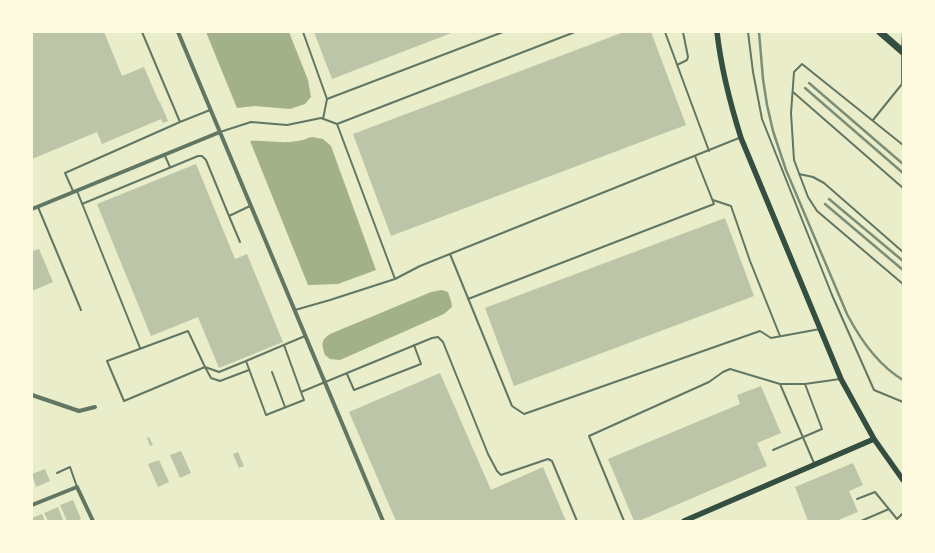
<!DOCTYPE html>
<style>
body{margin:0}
#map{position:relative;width:935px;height:553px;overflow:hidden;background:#e9edc9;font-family:"Fira Sans Condensed",sans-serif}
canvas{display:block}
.frame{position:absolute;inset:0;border:33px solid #fefae0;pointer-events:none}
</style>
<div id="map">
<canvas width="935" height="553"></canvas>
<div class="frame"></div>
</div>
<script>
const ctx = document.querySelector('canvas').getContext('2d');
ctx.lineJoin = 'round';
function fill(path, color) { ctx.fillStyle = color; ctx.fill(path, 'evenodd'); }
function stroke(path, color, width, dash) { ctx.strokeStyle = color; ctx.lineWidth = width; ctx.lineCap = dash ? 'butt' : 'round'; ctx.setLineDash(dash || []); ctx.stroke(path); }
fill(new Path2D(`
 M 206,32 L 289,32 L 308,80 L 311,97 L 305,104 L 290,109 L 255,106 L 237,108 Z
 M 312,137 L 323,139 L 331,146 L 376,270 L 338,284 L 308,285 L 250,141 C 266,140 281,144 297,141 C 302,141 307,138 312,137 Z
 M 442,290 L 448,292 L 451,301 L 452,307 L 444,314 L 340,360 L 330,359 L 325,355 C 322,344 320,341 330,334 L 431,292 Z`), '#a3b18a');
fill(new Path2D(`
 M 32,32 L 104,32 L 122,76 L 144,67 L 159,102 L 160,102 L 168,121 L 163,123 L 161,119 L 102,144 L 97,132 L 32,159 Z
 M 314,32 L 454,32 L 332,79 Z
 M 624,32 L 651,32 L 686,125 L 391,236 L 353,134 Z
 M 196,164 L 235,259 L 247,254 L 283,342 L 219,368 L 198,317 L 151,336 L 97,204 Z
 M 725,218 L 754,296 L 514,386 L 485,308 Z
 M 32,248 L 33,251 L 39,249 L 53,282 L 32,291 Z
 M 440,373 L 491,490 L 543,467 L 566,521 L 396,521 L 349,412 Z
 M 761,386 L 781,433 L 757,443 L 767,466 L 639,521 L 634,521 L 608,459 L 740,404 L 737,395 Z
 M 149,437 L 153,445 L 150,446 L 147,438 Z
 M 181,451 L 191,473 L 180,478 L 170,455 Z
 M 238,452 L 244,466 L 239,468 L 233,454 Z
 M 159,460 L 169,482 L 158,487 L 148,464 Z
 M 853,463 L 863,485 L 849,491 L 858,512 L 836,521 L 808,521 L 795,487 Z
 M 45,469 L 50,481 L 36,487 L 32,474 Z
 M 73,500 L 81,519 L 77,521 L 67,521 L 60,505 Z
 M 58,507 L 63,520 L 48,521 L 44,513 Z
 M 42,514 L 45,521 L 32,521 L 32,518 Z`), '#bcc5a7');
stroke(new Path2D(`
 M 142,32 L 180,122 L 210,110
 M 303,32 L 327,99 L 323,119
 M 665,32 L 709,151
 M 748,32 L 753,72 L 762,119 L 832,295 L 874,390 L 903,402
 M 902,49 L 903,32
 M 677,65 L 687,60 L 688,57 L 683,32
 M 793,92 L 903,188
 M 327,99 L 503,32
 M 873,120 L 902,84 L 902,53
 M 220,132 L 251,122 L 287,125 L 321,118 L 337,124
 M 903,145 L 802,64 L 794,72 L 791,113 L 794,160 L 808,197 L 817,211 L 903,284
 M 165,156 L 170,167
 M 799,174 L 813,177 L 824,183 L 903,252
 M 73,191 L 65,173 L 180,122
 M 77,191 L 140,348
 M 713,200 L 731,206 L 750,261 L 780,336
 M 82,204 L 198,156 L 202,156 L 206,160 L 229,216 L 250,206
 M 38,207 L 81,310
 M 229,216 L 240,242
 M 450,254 L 512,406 L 524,414 L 760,331 L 771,338 L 820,329
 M 395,279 L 337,124 L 575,32
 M 468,299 L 714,204 L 695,156
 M 295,310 L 330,300 L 395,279 L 420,266 L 739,138
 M 188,331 L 205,367 L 124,401 L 107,361 Z
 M 305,336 L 246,361 L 266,415 L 304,400 L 301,392 L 432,338 L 438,337 L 443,342 L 488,454 L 497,471 L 501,475 L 548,459 L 552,461 L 577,521
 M 284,345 L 301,392
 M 246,361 L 219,372 L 205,367 L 211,378 L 220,381 L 249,370
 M 272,372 L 285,407
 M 347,374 L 354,390 L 421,364 L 414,345
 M 780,384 L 814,463
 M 773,450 L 822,429 L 805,384
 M 57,473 L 70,467 L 77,487
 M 857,499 L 875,492 L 897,519 L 903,513
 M 624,521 L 589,436 L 709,382 L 723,372 L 730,369 L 780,384 L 805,384 L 840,379
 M 861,521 L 889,509`), '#617663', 2);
stroke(new Path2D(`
 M 178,32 L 383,521
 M 32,209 L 220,132
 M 32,395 L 79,411 L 95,407
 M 32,505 L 77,487 L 93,521`), '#617663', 4);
stroke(new Path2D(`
 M 717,32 C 721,68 730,103 741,138 L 841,379 L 874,439 L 903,480
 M 684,521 L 874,439`), '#344e41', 5.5);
stroke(new Path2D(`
 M 880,32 L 903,52`), '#344e41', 7);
stroke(new Path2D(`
 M 759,32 L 763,79 L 767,105 L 773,131 L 786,170 L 847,314 C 860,339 878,365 903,380
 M 809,83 L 903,164
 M 805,88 L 903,173
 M 829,199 L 903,261
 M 825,204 L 903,270`), '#7c8e77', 2.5);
</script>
